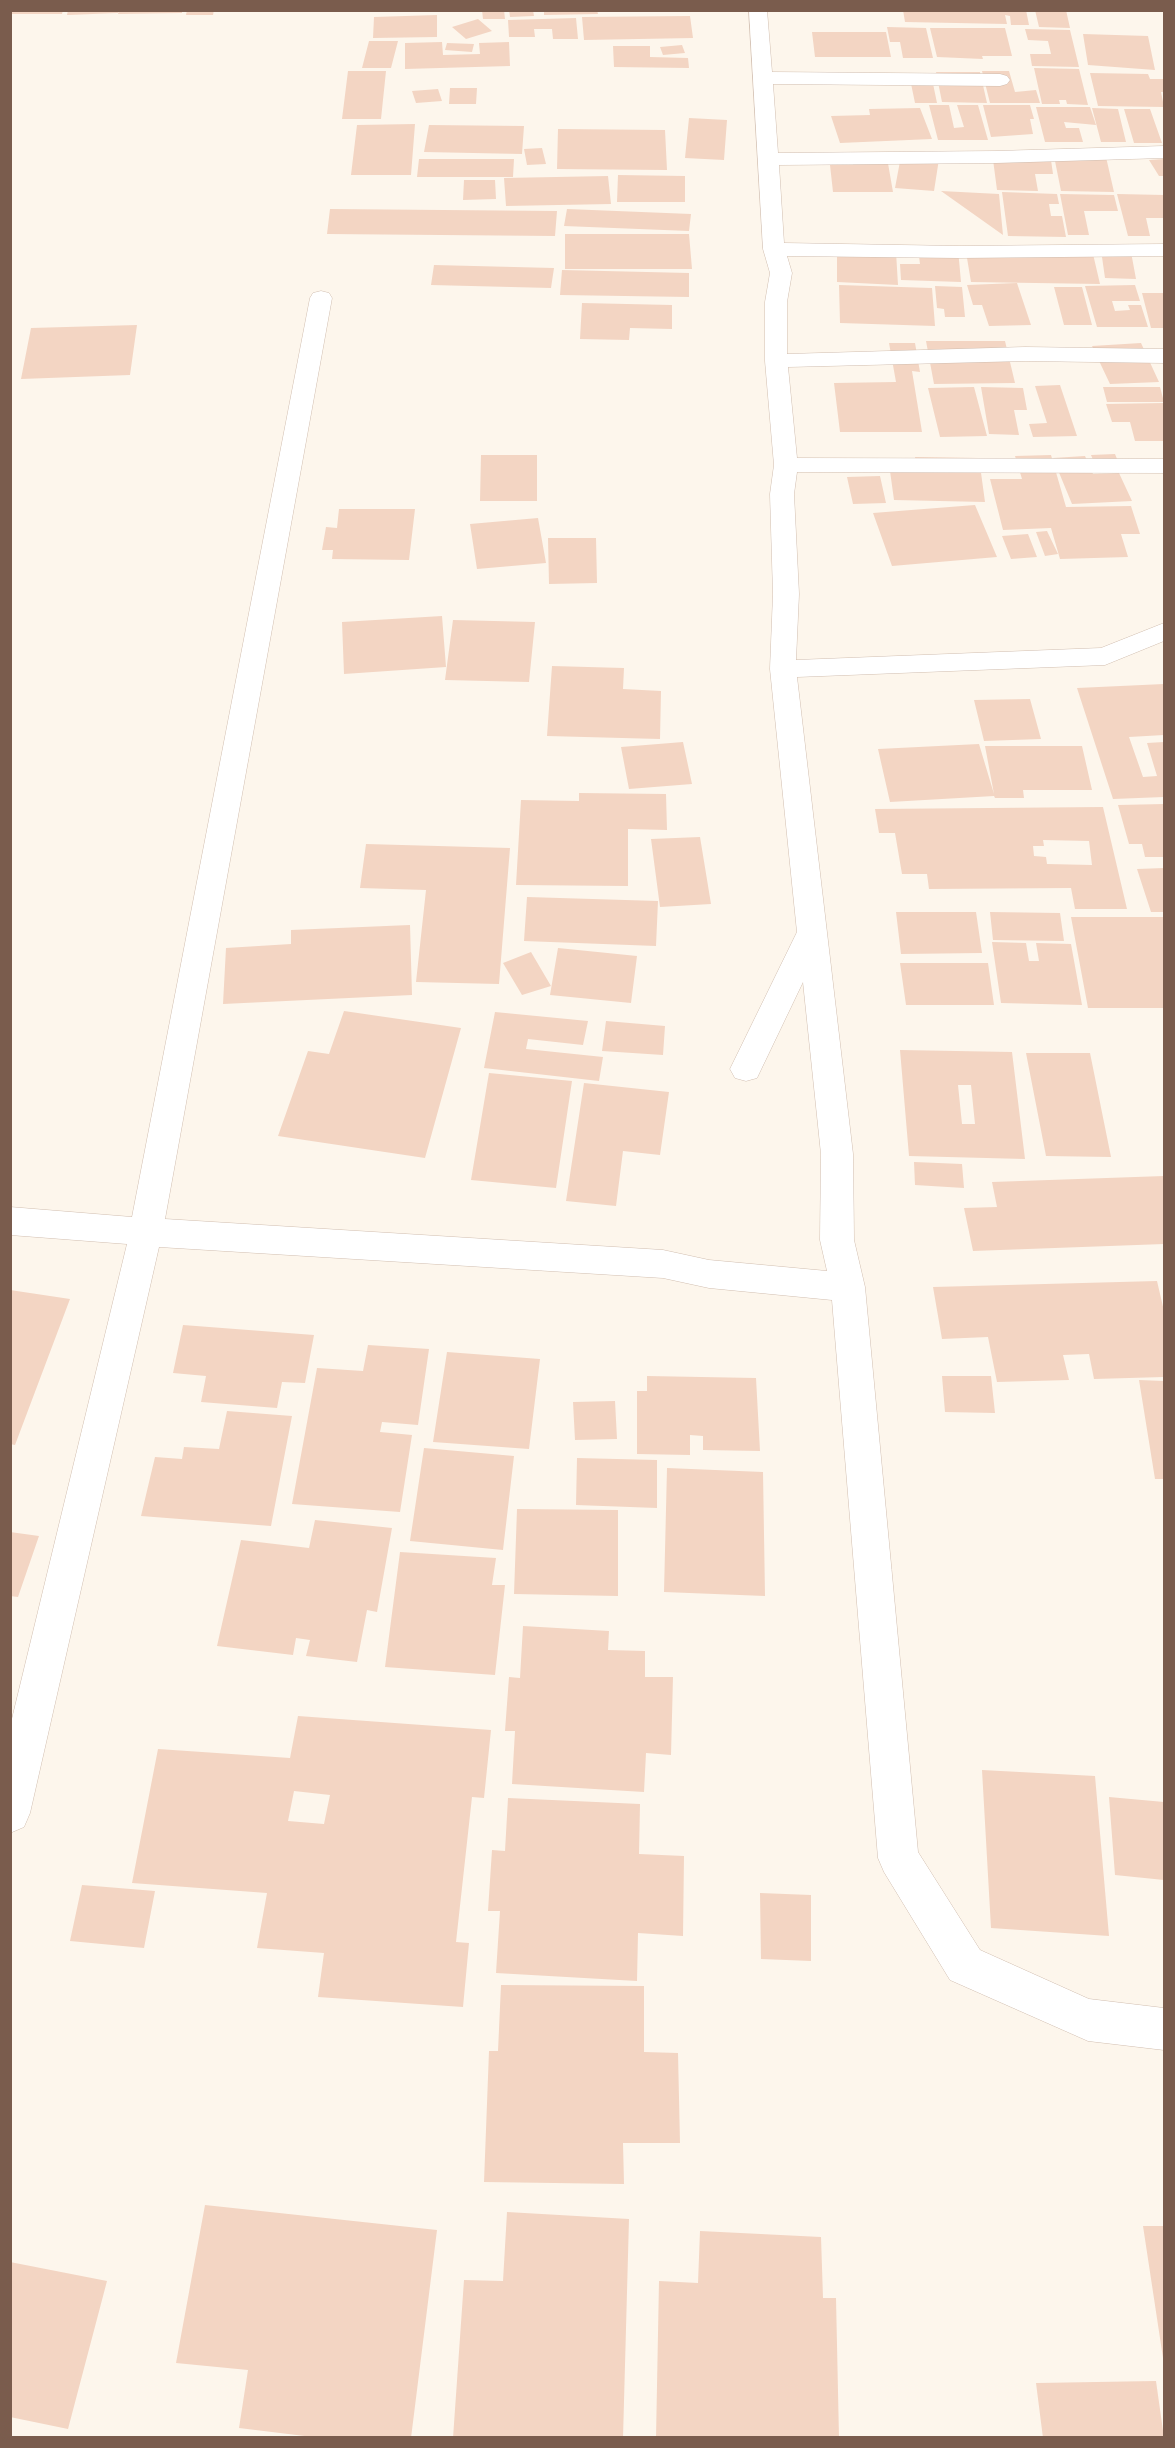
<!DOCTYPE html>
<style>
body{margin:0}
#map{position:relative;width:1175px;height:2448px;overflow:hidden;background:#fdf6ec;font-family:"Source Sans 3",sans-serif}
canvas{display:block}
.frame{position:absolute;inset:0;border:12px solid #7a5c4d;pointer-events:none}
</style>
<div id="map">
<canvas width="1175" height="2448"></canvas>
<div class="frame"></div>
</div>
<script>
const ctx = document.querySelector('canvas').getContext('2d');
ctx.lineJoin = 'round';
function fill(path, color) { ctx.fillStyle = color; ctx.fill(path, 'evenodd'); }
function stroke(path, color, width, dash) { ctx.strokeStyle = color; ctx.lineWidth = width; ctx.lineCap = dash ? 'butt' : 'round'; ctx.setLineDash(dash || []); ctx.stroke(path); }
fill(new Path2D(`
 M 10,10 L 63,10 L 62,14 L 10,14 Z
 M 68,10 L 118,10 L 118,13 L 67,15 Z
 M 119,10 L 182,10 L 182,13 L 118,14 Z
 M 187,10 L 214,10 L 213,15 L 186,15 Z
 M 482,10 L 504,10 L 505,19 L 483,19 Z
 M 509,10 L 533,10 L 534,16 L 510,17 Z
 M 544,10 L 597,10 L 598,14 L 544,15 Z
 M 903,10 L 1026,10 L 1029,25 L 1011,25 L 1010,16 L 1005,15 L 1007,24 L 905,22 Z
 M 1035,10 L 1066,10 L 1070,28 L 1039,27 Z
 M 437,15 L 437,37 L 373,38 L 374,17 Z
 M 690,16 L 693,38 L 584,40 L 582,17 Z
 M 576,18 L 578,39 L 553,39 L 552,29 L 534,29 L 535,37 L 509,37 L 508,20 Z
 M 478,19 L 492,31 L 466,39 L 452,27 Z
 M 887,27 L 926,28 L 933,58 L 903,58 L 900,42 L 890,42 Z
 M 930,28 L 1005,28 L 1012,56 L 982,56 L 983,59 L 937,57 Z
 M 1025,29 L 1070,30 L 1079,67 L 1032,66 L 1030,54 L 1051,54 L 1048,41 L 1028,40 Z
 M 812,32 L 886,32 L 891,57 L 815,57 Z
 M 1083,34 L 1148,36 L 1155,70 L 1088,65 Z
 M 369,41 L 398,41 L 391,68 L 362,68 Z
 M 442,42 L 443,55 L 480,54 L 479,43 L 509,42 L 510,66 L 405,69 L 405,43 Z
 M 447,43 L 474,44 L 472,52 L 445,50 Z
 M 682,45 L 685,53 L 663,55 L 660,47 Z
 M 613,46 L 650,46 L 650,57 L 688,58 L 689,68 L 614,67 Z
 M 1034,68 L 1079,69 L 1088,105 L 1067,104 L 1066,100 L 1059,100 L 1060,104 L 1042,104 Z
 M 348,71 L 386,71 L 381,119 L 342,119 Z
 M 982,71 L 1009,71 L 1015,92 L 1036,90 L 1040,103 L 990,103 Z
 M 936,72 L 980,72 L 987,103 L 942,102 Z
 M 1090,73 L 1148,74 L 1150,79 L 1164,79 L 1164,92 L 1161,92 L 1164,107 L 1098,106 Z
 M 909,74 L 931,74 L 937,103 L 915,103 Z
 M 450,88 L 477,88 L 476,104 L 449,104 Z
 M 438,89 L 442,101 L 416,103 L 412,91 Z
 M 929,105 L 949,105 L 954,128 L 964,127 L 957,105 L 978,105 L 988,140 L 938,140 Z
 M 983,105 L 1030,105 L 1034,119 L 1030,119 L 1033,134 L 991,137 Z
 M 1036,107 L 1090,107 L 1096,125 L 1064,122 L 1066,128 L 1079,128 L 1083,142 L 1045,142 Z
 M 920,108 L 932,139 L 840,143 L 831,116 L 870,115 L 869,109 Z
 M 1092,108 L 1118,109 L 1126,142 L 1101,142 Z
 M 1124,109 L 1150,109 L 1162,143 L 1134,143 Z
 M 689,118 L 727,120 L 724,160 L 685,158 Z
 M 415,124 L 411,175 L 351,175 L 357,125 Z
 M 429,125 L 524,126 L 522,154 L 424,152 Z
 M 558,129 L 665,130 L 667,170 L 557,169 Z
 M 542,148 L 546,164 L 527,165 L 524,149 Z
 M 851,152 L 886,152 L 893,192 L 833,192 L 830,165 L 853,165 Z
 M 992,152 L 1050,153 L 1053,174 L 1035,174 L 1038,191 L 997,190 Z
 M 901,156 L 939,159 L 934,191 L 895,188 Z
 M 1054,156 L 1106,157 L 1114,192 L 1061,191 Z
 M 419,159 L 514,159 L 513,177 L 417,177 Z
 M 1164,159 L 1164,176 L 1159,176 L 1149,160 Z
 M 618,175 L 685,176 L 685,202 L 617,202 Z
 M 608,176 L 611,204 L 506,206 L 504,178 Z
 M 464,180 L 495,180 L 496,199 L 463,200 Z
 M 941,191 L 999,194 L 1003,235 Z
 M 1002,192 L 1057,194 L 1059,204 L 1049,204 L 1051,216 L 1062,216 L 1066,237 L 1008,236 Z
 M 1060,194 L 1114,195 L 1118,211 L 1084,211 L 1089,235 L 1068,235 Z
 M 1117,194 L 1164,195 L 1164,218 L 1146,218 L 1150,236 L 1128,236 Z
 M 330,209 L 557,211 L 555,236 L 327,234 Z
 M 567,209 L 691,214 L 689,231 L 564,226 Z
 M 565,234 L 689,234 L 692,269 L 565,269 Z
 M 918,248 L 958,249 L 961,282 L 901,280 L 900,264 L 920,264 Z
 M 1101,250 L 1131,252 L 1136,279 L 1105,278 Z
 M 867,251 L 896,252 L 898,285 L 837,282 L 837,256 L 867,257 Z
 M 966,252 L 1093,254 L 1100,284 L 971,282 Z
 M 434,265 L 554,268 L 551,288 L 431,285 Z
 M 562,270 L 689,273 L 689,297 L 560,295 Z
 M 1017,283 L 1031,325 L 989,326 L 982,305 L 973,305 L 967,285 Z
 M 839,285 L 932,288 L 935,326 L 840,323 Z
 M 1135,285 L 1140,301 L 1112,301 L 1115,311 L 1130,310 L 1128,305 L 1141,305 L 1148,327 L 1097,327 L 1085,286 Z
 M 935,286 L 962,287 L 965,317 L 945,317 L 944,309 L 937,308 Z
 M 1054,287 L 1082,287 L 1092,325 L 1064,325 Z
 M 1142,293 L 1164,293 L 1164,328 L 1151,328 Z
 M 582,303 L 672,305 L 672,329 L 630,328 L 629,340 L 580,339 Z
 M 137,325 L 130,375 L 21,379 L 31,328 Z
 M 926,341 L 1005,341 L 1015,383 L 934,384 Z
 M 889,343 L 915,343 L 920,372 L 912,371 L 922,432 L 840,432 L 834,383 L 896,382 Z
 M 1141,343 L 1159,382 L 1110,384 L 1092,346 Z
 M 1060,385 L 1077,436 L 1033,437 L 1029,424 L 1047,423 L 1035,386 Z
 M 974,387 L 987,436 L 940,437 L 928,388 Z
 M 981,387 L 1023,388 L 1027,410 L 1014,410 L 1019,435 L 989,434 Z
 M 1103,387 L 1160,387 L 1164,402 L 1107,402 Z
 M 1164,403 L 1164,441 L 1135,441 L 1130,422 L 1112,422 L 1106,404 Z
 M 1115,454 L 1122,471 L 1098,472 L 1091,455 Z
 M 481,455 L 537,455 L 537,501 L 480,501 Z
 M 1051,455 L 1066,507 L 1131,506 L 1140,534 L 1121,534 L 1128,557 L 1060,559 L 1051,528 L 1003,530 L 990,479 L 1022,479 L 1015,456 Z
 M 1085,456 L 1093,474 L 1119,473 L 1132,501 L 1072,504 L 1053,458 Z
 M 915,457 L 979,458 L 985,502 L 894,500 L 890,471 L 917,471 Z
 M 880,476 L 886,503 L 853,504 L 847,477 Z
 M 975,505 L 997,557 L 892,566 L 873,513 Z
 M 339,509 L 415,509 L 409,560 L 332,559 L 333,550 L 322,550 L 326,527 L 337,528 Z
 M 538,518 L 546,563 L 477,569 L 470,524 Z
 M 1047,531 L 1058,554 L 1045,556 L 1036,532 Z
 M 1028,534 L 1037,557 L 1011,559 L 1002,536 Z
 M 548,538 L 596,538 L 597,583 L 549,584 Z
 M 442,616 L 446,667 L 344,674 L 342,622 Z
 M 453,620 L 535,622 L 529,682 L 445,680 Z
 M 552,666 L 624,668 L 623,689 L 661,691 L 660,739 L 547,736 Z
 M 1164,684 L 1164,735 L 1129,737 L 1143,777 L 1157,776 L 1147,743 L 1164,742 L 1164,797 L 1113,799 L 1077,688 Z
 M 1030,699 L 1041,739 L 984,741 L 974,700 Z
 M 683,742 L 692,784 L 629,789 L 621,747 Z
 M 979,744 L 994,794 L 985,746 L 1082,746 L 1092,790 L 1023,790 L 1024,798 L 995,798 L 994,796 L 890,802 L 878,749 Z
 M 579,793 L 666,794 L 667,830 L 628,829 L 628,886 L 516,885 L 521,800 L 579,801 Z
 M 1164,804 L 1164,857 L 1145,857 L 1142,844 L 1129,844 L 1118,805 Z
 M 1103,807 L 1127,909 L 1075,909 L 1071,888 L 929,889 L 927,874 L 902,874 L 895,833 L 879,833 L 875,809 ZM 1043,840 L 1089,841 L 1092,865 L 1047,864 L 1046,857 L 1034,856 L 1033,846 L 1044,846 Z
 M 700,837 L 711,904 L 660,907 L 651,839 Z
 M 366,844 L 510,848 L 499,984 L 416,982 L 426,890 L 360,888 Z
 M 1164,868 L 1164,912 L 1151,912 L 1137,869 Z
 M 527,897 L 658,901 L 656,946 L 524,941 Z
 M 896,912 L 976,912 L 982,953 L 901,954 Z
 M 990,912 L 1060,913 L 1064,941 L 993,940 Z
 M 1071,917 L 1164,917 L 1164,1008 L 1088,1008 Z
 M 410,925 L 412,995 L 223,1004 L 226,948 L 291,944 L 291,930 Z
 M 992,942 L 1026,943 L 1029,961 L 1039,961 L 1036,943 L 1071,944 L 1082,1005 L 1001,1003 Z
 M 558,948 L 637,956 L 631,1003 L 550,995 Z
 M 531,952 L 551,986 L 522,995 L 503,963 Z
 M 900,963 L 988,963 L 994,1005 L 906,1005 Z
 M 344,1011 L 461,1028 L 425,1158 L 278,1136 L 308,1051 L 329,1054 Z
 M 495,1012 L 588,1021 L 583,1045 L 528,1039 L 526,1049 L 603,1057 L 599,1081 L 484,1068 Z
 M 606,1021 L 665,1026 L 663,1055 L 602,1051 Z
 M 900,1050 L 1012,1052 L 1025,1159 L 909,1156 ZM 958,1085 L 971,1085 L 975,1124 L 962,1124 Z
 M 1026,1053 L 1090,1053 L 1111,1157 L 1046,1156 Z
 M 489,1073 L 572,1081 L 556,1188 L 471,1180 Z
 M 584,1083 L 669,1092 L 660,1155 L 623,1151 L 616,1206 L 566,1201 Z
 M 914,1162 L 962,1164 L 964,1188 L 915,1185 Z
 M 1164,1176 L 1164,1244 L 973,1251 L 964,1208 L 997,1207 L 992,1182 Z
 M 1157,1281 L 1164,1311 L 1164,1377 L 1094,1379 L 1089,1354 L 1063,1355 L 1069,1380 L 997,1382 L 988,1337 L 942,1339 L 933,1287 Z
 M 10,1290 L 70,1299 L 15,1445 L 10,1444 Z
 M 183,1325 L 314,1335 L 305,1383 L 282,1382 L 277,1408 L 201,1402 L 206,1376 L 173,1373 Z
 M 368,1345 L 429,1349 L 418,1425 L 382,1422 L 380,1432 L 412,1435 L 400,1512 L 292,1504 L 317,1368 L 363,1371 Z
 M 447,1352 L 540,1359 L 529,1449 L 433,1442 Z
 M 647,1376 L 756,1378 L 760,1451 L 703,1450 L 703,1436 L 690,1435 L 690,1455 L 637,1454 L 637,1391 L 647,1391 Z
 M 942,1376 L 991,1376 L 995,1413 L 945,1412 Z
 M 1139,1380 L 1164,1381 L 1164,1479 L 1155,1479 Z
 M 615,1401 L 617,1439 L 575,1440 L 573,1402 Z
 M 227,1411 L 292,1416 L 271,1526 L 141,1516 L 155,1457 L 182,1459 L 184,1447 L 219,1449 Z
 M 424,1448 L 514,1456 L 503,1550 L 410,1541 Z
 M 577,1458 L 657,1460 L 657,1508 L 576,1505 Z
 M 667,1468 L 763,1472 L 765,1596 L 664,1592 Z
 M 517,1509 L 618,1510 L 618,1596 L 514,1594 Z
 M 315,1520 L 392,1528 L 377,1612 L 367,1610 L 357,1662 L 306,1656 L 310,1640 L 296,1638 L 293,1655 L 217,1646 L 241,1540 L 309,1548 Z
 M 10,1532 L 39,1536 L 18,1597 L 10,1596 Z
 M 400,1552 L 496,1558 L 492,1585 L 505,1585 L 495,1675 L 385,1667 Z
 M 523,1626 L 609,1631 L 608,1650 L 645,1651 L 645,1677 L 673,1677 L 671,1755 L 646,1753 L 644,1792 L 512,1784 L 515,1731 L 505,1731 L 509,1677 L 520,1678 Z
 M 298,1716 L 491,1730 L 484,1798 L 472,1797 L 456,1942 L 469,1943 L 463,2007 L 318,1997 L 324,1953 L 257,1948 L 267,1893 L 132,1883 L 158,1749 L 290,1758 ZM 294,1791 L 330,1795 L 324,1824 L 288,1821 Z
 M 982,1770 L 1095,1776 L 1109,1936 L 991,1928 Z
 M 1109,1797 L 1164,1802 L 1164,1880 L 1115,1875 Z
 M 508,1798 L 640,1804 L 639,1854 L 684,1856 L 683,1936 L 638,1933 L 637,1981 L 496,1973 L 500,1911 L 488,1911 L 492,1850 L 505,1851 Z
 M 82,1885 L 155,1891 L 144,1948 L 70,1941 Z
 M 760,1893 L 811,1895 L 811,1961 L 761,1959 Z
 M 501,1985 L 644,1986 L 644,2052 L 678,2053 L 680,2143 L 623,2143 L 624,2184 L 484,2182 L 489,2051 L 498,2051 Z
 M 205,2205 L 437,2230 L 411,2438 L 321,2438 L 239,2428 L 248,2370 L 176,2363 Z
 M 507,2212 L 629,2219 L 623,2438 L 453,2438 L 464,2280 L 503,2281 Z
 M 1143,2226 L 1164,2226 L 1164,2358 L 1163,2358 Z
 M 700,2231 L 821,2237 L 823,2298 L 836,2298 L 839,2438 L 656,2438 L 659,2281 L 698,2283 Z
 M 10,2262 L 107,2281 L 68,2429 L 10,2417 Z
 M 1156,2381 L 1164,2438 L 1043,2438 L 1036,2383 Z`), '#f3d5c3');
const minor = new Path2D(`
 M 749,10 L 767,10 L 772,72 L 1000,74 L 1007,76 L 1010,80 L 1007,84 L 1000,86 L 773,84 L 778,153 L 996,151 L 1164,146 L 1164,158 L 996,163 L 779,165 L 784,243 L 959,246 L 1164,244 L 1164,256 L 959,258 L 787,256 L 792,273 L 787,302 L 787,354 L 1025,347 L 1164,349 L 1164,363 L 1025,361 L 788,367 L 797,458 L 1164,459 L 1164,473 L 797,472 L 794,494 L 799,594 L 796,660 L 1101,648 L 1164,623 L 1164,641 L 1105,665 L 797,677 L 853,1154 L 854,1240 L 865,1287 L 918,1852 L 980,1950 L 1089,1999 L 1164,2008 L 1164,2050 L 1088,2041 L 950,1980 L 884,1872 L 878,1858 L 832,1300 L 709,1288 L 663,1278 L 159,1247 L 30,1813 L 24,1827 L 10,1833 L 10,1727 L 127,1244 L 10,1235 L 10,1207 L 132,1217 L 310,298 L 313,293 L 321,291 L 329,293 L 332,298 L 165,1219 L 663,1250 L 709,1260 L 827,1271 L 820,1240 L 821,1154 L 803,982 L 757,1078 L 746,1081 L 735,1078 L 730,1069 L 797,932 L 770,669 L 773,594 L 770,494 L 774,465 L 765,361 L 765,302 L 770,273 L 763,249 Z`);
stroke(minor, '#d1beb0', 1);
fill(minor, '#fff');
</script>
